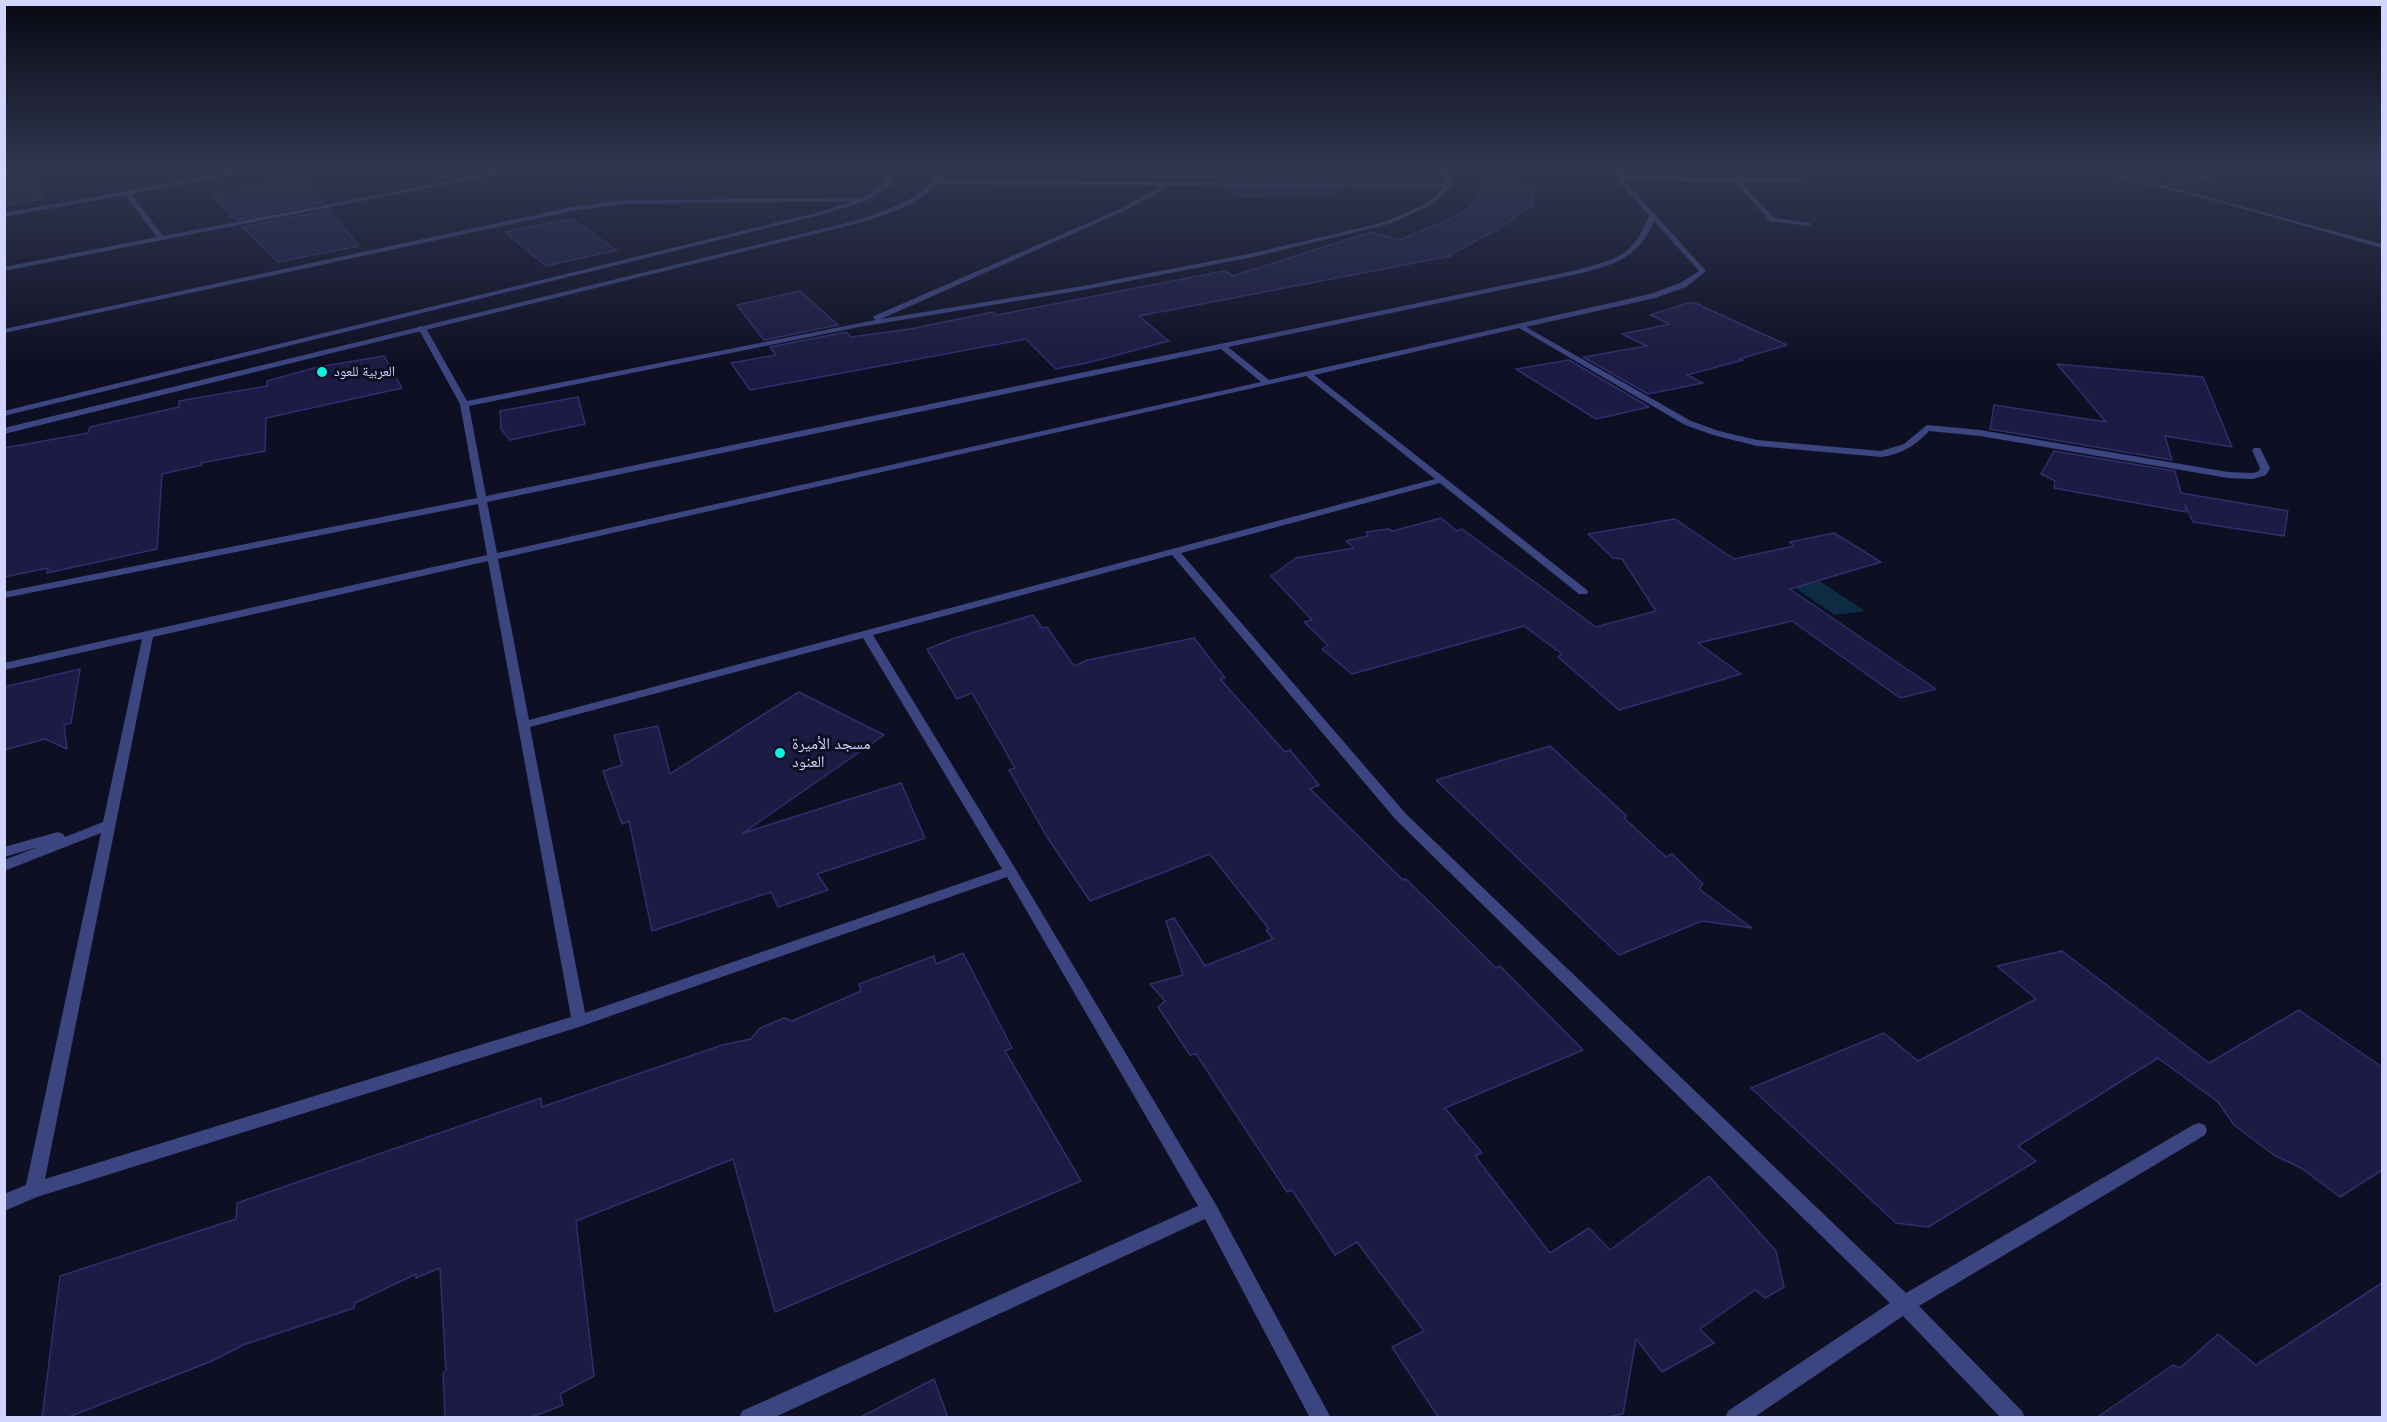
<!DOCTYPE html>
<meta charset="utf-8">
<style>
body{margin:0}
#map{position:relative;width:2387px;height:1422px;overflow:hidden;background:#0f0f23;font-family:"Open Sans",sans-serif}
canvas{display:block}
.frame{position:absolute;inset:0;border:6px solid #d2d5fd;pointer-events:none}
</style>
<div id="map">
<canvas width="2387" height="1422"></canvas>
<div class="frame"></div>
</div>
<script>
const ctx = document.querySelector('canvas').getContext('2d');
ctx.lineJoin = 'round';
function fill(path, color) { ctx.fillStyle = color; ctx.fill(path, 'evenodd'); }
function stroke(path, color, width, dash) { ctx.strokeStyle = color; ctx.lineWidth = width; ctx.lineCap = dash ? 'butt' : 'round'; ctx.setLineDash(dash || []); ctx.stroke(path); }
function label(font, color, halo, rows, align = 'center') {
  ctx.font = font + ' "Open Sans","Noto Naskh Arabic",sans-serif'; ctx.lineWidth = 6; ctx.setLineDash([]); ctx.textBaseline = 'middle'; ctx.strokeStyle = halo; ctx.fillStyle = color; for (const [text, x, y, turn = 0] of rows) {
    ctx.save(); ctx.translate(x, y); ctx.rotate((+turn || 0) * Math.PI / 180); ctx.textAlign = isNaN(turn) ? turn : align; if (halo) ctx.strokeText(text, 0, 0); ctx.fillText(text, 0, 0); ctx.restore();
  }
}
fill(new Path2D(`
 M 1780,555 L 1865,611 L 1835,615 L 1754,560 Z`), '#0d2b43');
const building = new Path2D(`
 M 27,169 L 46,198 L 4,206 L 4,173 Z
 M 1215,169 L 1336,169 L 1336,180 L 1223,180 Z
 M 302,177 L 323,203 L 236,220 L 211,195 Z
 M 1483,182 L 1534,185 L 1533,205 L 1497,230 L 1449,255 L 1451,256 L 1139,316 L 1169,341 L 1087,363 L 1056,369 L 1026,339 L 750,390 L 731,363 L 776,355 L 770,347 L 846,332 L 851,337 L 910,329 L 993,312 L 997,315 L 1224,271 L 1233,276 L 1371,232 L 1399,240 L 1448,220 L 1476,203 Z
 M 1230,188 L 1337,189 L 1337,194 L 1236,197 Z
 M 329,210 L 359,246 L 278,262 L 242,227 Z
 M 571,219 L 617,250 L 546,266 L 505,232 Z
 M 800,291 L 838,325 L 764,340 L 737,305 Z
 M 1688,303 L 1695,303 L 1787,345 L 1739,359 L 1743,360 L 1687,375 L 1703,383 L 1648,394 L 1583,357 L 1647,346 L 1622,334 L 1670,324 L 1650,315 Z
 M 384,356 L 402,388 L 266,418 L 265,451 L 201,463 L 202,465 L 162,474 L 157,549 L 47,573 L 48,568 L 4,577 L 4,448 L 88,433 L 90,427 L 179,407 L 179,401 L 267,386 L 267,381 L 318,367 Z
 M 1569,360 L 1649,407 L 1596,419 L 1516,369 Z
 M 2057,364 L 2203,377 L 2232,447 L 2165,436 L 2172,460 L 1990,429 L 1994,405 L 2106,422 Z
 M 578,397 L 585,424 L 510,440 L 501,429 L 500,411 Z
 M 2054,451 L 2175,471 L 2181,493 L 2288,511 L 2284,536 L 2193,522 L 2185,505 L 2186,512 L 2054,488 L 2055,481 L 2041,474 Z
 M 1441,518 L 1457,531 L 1462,529 L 1596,627 L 1656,611 L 1622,559 L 1613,558 L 1588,534 L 1675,519 L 1734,559 L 1794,546 L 1790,542 L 1834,533 L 1881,562 L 1790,589 L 1936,689 L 1900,698 L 1792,621 L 1698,643 L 1741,674 L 1619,710 L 1558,657 L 1562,654 L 1524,626 L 1352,674 L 1322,649 L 1328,645 L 1304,622 L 1312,620 L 1271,576 L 1296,558 L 1354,548 L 1346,541 L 1368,536 L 1366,532 L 1388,529 L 1393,531 Z
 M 1033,615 L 1042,628 L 1047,627 L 1074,666 L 1088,660 L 1194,638 L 1225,678 L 1220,679 L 1285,752 L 1290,750 L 1319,785 L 1310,789 L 1403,880 L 1406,879 L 1496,968 L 1500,966 L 1583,1050 L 1445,1108 L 1482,1153 L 1475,1156 L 1550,1253 L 1589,1228 L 1610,1250 L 1709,1176 L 1776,1251 L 1784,1287 L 1765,1298 L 1755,1290 L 1700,1329 L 1714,1343 L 1662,1372 L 1636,1339 L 1623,1414 L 1602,1418 L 1439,1418 L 1392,1347 L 1424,1331 L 1357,1242 L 1335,1255 L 1292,1190 L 1287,1192 L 1196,1054 L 1190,1055 L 1158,1007 L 1165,1001 L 1150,984 L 1183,975 L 1166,921 L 1174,918 L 1205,966 L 1273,939 L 1266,930 L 1269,929 L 1210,854 L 1090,901 L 1047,837 L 1009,770 L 1015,768 L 972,693 L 957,699 L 927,649 L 955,638 Z
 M 80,669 L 71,723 L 64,725 L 67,749 L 45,739 L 4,750 L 4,687 Z
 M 799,692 L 884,735 L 743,833 L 901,783 L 925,838 L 817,874 L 828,890 L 778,907 L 771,892 L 652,931 L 629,821 L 622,824 L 603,771 L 622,765 L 614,735 L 658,726 L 670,774 Z
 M 1550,746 L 1627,816 L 1624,818 L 1666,857 L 1672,854 L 1703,884 L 1699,889 L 1752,928 L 1702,921 L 1619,955 L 1436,780 Z
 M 2062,951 L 2209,1063 L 2299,1010 L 2382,1067 L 2382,1170 L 2340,1197 L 2301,1168 L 2274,1155 L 2234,1125 L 2218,1102 L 2158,1058 L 2018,1146 L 2036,1161 L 1928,1227 L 1896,1223 L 1751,1088 L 1884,1033 L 1918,1061 L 2036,999 L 1997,966 Z
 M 963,953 L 1012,1048 L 1005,1051 L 1081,1181 L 775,1312 L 733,1159 L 576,1221 L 594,1376 L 560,1394 L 563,1405 L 529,1418 L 445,1418 L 443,1373 L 446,1371 L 440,1268 L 416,1278 L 416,1274 L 355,1303 L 354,1308 L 243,1345 L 212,1361 L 66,1418 L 42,1418 L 60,1276 L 236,1219 L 237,1203 L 541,1098 L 542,1107 L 722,1045 L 751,1039 L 760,1028 L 784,1018 L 792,1021 L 861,991 L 859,984 L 934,956 L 936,964 Z
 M 2382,1283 L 2382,1418 L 2096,1418 L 2173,1365 L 2180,1368 L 2218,1334 L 2256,1365 Z
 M 934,1379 L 948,1418 L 859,1418 Z`);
fill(building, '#1c1b43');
stroke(building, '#2f2e6e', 1.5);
fill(new Path2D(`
 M 250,169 L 264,169 L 131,194 L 163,236 L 512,169 L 525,169 L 4,271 L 4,267 L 157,237 L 125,195 L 4,217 L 4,213 Z
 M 1440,169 L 1446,169 L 1452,186 L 1431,205 L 1389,224 L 1258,256 L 1083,290 L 859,327 L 469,406 L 486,496 L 1577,270 C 1620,257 1630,259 1649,216 L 1617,179 L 1611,169 L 1617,169 L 1622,176 L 1799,179 L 1802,181 L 1799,183 L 1741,182 L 1774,218 L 1810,223 L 1811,224 L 1808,226 L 1770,221 L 1734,182 L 1624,180 L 1706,271 L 1686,287 L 1655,298 L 1526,327 L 1691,421 L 1719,431 L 1757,440 L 1881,451 L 1904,444 L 1927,425 L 1980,430 L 2228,472 L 2253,473 L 2259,471 L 2260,468 L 2252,450 L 2254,448 L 2260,448 L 2270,468 L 2266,475 L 2253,479 L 2228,478 L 1980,436 L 1929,431 C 1915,446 1902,454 1881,457 L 1757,446 L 1713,435 L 1685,425 L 1519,328 L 1314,375 L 1587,590 L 1588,592 L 1587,594 L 1579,594 L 1440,483 L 1181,553 L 1406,814 L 1906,1293 L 2193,1125 L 2199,1123 L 2205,1125 L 2207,1130 L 2205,1135 L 1919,1306 L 2022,1411 L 2025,1418 L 2001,1418 L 1903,1316 L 1753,1418 L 1725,1418 L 1728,1411 L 1890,1303 L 1396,820 L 1172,555 L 873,635 L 1015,868 L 1215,1203 L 1331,1418 L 1310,1418 L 1205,1219 L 773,1418 L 739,1418 L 742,1411 L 1198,1206 L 1007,877 L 579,1027 L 37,1197 L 4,1211 L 4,1194 L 26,1185 L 101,833 L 4,871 L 4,860 L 38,847 L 4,857 L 4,847 L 58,832 L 63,834 L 65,837 L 103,822 L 142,639 L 4,670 L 4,663 L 487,555 L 478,504 L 4,598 L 4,592 L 477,498 L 460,404 L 418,328 L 419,326 L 426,328 L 467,401 L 876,320 L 873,318 L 874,316 L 1120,209 L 1162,186 L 936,184 L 938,181 L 1446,183 ZM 1166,186 L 1444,187 L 1427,203 L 1385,222 L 1258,252 L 1083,286 L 881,319 L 1124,211 L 1166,188 ZM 1654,221 L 1699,271 L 1680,283 L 1650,294 L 1269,380 L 1228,347 L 1578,274 C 1615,264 1638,259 1654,221 ZM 1221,349 L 1261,382 L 497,553 L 487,502 ZM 1306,376 L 1435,479 L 529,720 L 498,559 ZM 488,561 L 571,1017 L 45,1179 L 153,637 ZM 863,638 L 1002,869 L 585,1013 L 530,727 Z
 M 2085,169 L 2096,169 L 2164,186 L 2236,169 L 2248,169 L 2170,187 L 2382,244 L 2382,248 L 2219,202 Z
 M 864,198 L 866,201 L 622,204 L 572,211 L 4,333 L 4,329 L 572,207 L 622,200 Z`), '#3b4580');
fill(new Path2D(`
 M 895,169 L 901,169 L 890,186 L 866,201 L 824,214 L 4,416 L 4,411 L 820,212 C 850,202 877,198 895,169 Z
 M 943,169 L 949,169 C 927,202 899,210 863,222 L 4,434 L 4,428 L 859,220 C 891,208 923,199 943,169 Z`), '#3b4580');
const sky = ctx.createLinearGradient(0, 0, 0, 368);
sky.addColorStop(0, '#080813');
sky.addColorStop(0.46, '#313750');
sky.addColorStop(1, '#31375000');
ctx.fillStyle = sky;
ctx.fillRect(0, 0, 2387, 368);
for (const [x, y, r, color] of [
 [322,372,6,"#08f3e0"],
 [780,753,6,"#08f3e0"]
]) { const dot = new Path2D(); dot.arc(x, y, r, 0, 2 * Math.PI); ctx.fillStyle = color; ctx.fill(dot); stroke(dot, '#0f0f23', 2); }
label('14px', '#d2d5fd', '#0f0f23', [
 ["العربية للعود",334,372]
], 'left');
label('16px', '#d2d5fd', '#0f0f23', [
 ["مسجد الأميرة",792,744],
 ["العنود",792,762]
], 'left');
</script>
